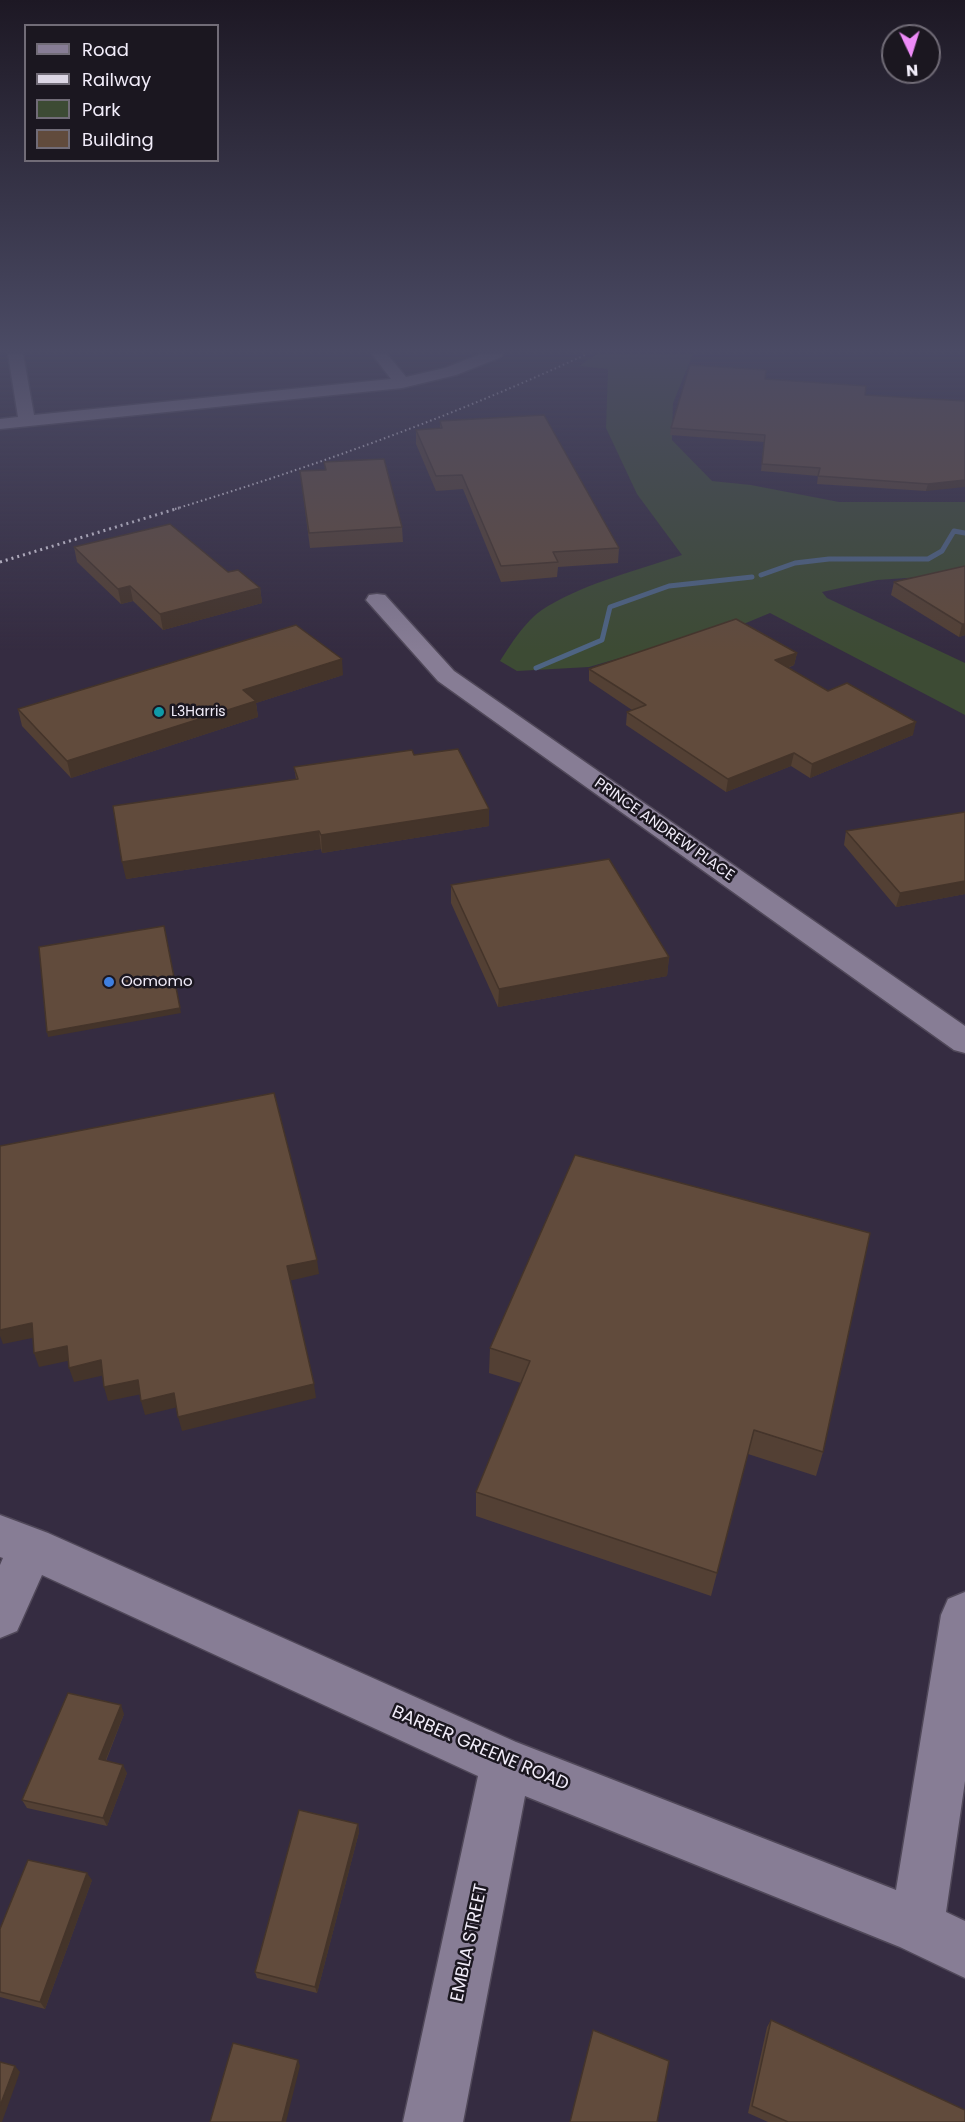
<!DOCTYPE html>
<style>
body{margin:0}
#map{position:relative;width:965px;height:2122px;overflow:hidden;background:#352c41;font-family:Poppins,sans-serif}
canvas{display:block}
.legend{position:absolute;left:24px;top:24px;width:195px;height:138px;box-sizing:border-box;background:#1b1720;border:2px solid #716c77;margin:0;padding:8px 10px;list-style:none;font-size:18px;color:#f1ecf9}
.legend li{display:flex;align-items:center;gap:12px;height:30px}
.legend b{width:30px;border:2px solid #716c77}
.north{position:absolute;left:881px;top:24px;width:60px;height:60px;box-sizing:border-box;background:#1b1720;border:2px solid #716c77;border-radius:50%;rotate:176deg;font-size:16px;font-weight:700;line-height:24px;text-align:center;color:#f1ecf9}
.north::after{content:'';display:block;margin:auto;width:21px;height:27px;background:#ee8bf8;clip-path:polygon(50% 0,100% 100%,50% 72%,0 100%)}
</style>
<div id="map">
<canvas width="965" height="2122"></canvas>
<ul class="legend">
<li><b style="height:8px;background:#877d95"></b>Road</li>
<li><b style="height:8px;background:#dcd6e4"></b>Railway</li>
<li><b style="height:16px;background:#3d4b34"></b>Park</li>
<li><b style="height:16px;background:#614b3c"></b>Building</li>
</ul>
<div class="north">N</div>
</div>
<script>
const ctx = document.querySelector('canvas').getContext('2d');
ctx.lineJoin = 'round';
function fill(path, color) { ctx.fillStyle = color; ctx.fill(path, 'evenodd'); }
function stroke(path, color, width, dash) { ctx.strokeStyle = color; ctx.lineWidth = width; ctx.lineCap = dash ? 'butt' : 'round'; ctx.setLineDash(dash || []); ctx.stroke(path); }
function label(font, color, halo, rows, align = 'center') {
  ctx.font = font + ' Poppins,sans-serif'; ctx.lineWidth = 5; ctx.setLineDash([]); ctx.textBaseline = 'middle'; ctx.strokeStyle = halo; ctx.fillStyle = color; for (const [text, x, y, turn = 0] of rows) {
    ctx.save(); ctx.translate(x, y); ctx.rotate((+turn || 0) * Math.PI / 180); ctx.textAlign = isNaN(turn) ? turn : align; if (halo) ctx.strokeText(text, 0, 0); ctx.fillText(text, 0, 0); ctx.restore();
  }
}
fill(new Path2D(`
 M 597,354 L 693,354 L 673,403 L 672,440 L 712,481 L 751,485 L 839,502 L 965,502 L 965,574 L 877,580 L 822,592 L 827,598 L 965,663 L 965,715 L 770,613 L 734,628 L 699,635 L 589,667 L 517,671 L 500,661 C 513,641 527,618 548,606 C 589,582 638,570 682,555 L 637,494 L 606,428 L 608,369 L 579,366 Z`), '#3d4b34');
stroke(new Path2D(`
 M 761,575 L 795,563 L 829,559 L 928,559 L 942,551 L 954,531 L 965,533
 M 536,668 L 602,640 L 610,607 L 669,586 L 752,577`), '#4e6483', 5);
const minor = new Path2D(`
 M 8,354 L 23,354 L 34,415 L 391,379 L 372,354 L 387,354 L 406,377 L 445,368 L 481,354 L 503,354 L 501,357 L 456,375 L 402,388 L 0,429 L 0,419 L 18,417 Z
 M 377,594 L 385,595 L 454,671 L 965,1026 L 965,1053 L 954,1050 L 438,681 L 366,600 L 369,595 Z
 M 0,1515 L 48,1533 L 516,1742 L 896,1890 L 941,1615 L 948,1599 L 965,1592 L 965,1781 L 946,1912 L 965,1921 L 965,1978 L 900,1947 L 525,1796 L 463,2122 L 403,2122 L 478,1776 L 42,1575 L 17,1631 L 0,1638 L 0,1565 L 3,1558 L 0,1557 Z`);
stroke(minor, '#504859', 3);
fill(minor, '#877d95');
stroke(new Path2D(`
 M 175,509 C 316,466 453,416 587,354`), '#dcd6e4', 2, [1.5, 3]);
stroke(new Path2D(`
 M 0,562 L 179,508`), '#dcd6e4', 3, [2, 4]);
fill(new Path2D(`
 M 765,379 L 865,395 L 965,401 L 926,491 L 817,484 L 818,476 L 761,471 L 764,442 L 670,435 L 671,428 Z
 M 440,421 L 619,548 L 618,563 L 558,567 L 557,577 L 501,582 L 463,489 L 436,491 L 416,444 L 416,430 L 440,428 Z
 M 324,462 L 402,527 L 403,542 L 310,548 L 300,471 L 325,470 Z
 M 74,547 L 228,572 L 260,588 L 262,603 L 163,630 L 133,601 L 121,604 L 77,562 Z
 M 965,566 L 965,635 L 959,637 L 891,595 L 894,582 Z
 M 797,653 L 794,665 L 788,668 L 828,691 L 913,735 L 810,778 L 791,766 L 726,792 L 626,725 L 627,712 L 632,710 L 589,681 L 589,669 Z
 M 343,675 L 256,703 L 258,717 L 71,778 L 22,726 L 18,709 Z
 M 414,755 L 489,809 L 489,826 L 322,853 L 321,849 L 126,879 L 296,779 L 294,767 Z
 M 965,812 L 965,894 L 896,907 L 844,845 L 846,831 Z
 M 451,885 L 669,957 L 667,976 L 498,1007 L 451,903 Z
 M 490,1348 L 823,1452 L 816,1476 L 748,1454 L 711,1596 L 476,1516 L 476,1492 L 521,1383 L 489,1373 Z
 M 124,1714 L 106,1761 L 127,1773 L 107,1826 L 27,1808 L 22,1800 Z
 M 358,1824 L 359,1832 L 317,1993 L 257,1978 L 255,1972 Z
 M 92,1880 L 45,2009 L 0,1997 L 0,1929 Z
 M 771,2020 L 965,2122 L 768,2122 L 748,2113 L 767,2027 Z`), '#534034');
fill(new Path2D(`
 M 965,480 L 965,487 L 926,491 L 928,484 Z
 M 130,586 L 133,601 L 121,604 L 118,589 Z
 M 260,588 L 262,603 L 163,630 L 160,614 Z
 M 962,624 L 965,624 L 965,635 L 959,637 Z
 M 797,653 L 794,665 L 773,673 L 775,660 Z
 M 342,659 L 343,675 L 256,703 L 258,717 L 71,778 L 67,761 L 243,690 Z
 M 916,722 L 913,735 L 810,778 L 812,764 Z
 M 794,753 L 791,766 L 726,792 L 728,779 Z
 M 489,809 L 489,826 L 322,853 L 321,835 Z
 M 319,831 L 321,849 L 126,879 L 122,862 Z
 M 965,881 L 965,894 L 896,907 L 900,893 Z
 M 669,957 L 667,976 L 498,1007 L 499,989 Z
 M 180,1008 L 181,1013 L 48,1037 L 47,1032 Z
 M 317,1260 L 319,1274 L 289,1281 L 287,1266 Z
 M 32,1323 L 37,1337 L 3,1344 L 0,1336 L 0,1330 Z
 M 67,1346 L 72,1360 L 39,1367 L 34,1353 Z
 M 101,1360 L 105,1375 L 74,1382 L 69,1368 Z
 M 138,1380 L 142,1394 L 108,1401 L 104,1387 Z
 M 314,1384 L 316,1398 L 182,1431 L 178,1417 Z
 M 174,1393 L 178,1407 L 145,1415 L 141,1401 Z
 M 121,1705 L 124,1714 L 103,1767 L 99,1759 Z
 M 123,1765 L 127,1773 L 107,1826 L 103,1818 Z
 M 358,1824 L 359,1832 L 317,1993 L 315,1987 Z
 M 87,1873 L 92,1880 L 45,2009 L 40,2002 Z
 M 298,2060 L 300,2066 L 286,2122 L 282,2122 Z
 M 15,2066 L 20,2072 L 2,2122 L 0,2122 L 0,2106 Z`), '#44342a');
const building = new Path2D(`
 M 690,365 L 766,370 L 765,379 L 866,386 L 865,395 L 965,401 L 965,480 L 928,484 L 818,476 L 820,468 L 762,464 L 765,435 L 671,428 Z
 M 544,415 L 619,548 L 553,552 L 558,562 L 501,566 L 462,475 L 436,476 L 416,430 L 442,428 L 440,421 Z
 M 384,459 L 402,527 L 309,533 L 300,471 L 326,470 L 324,462 Z
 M 170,524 L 228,572 L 238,570 L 260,588 L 160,614 L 130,586 L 118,589 L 74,547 Z
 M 965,566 L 965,624 L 962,624 L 894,582 Z
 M 736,619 L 797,653 L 775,660 L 828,691 L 847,683 L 916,722 L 812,764 L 794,753 L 728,779 L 627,712 L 646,705 L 589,669 Z
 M 296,625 L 342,659 L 243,690 L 256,701 L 67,761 L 18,709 Z
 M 458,749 L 489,809 L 321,835 L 319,831 L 122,862 L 113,806 L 298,779 L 294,767 L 412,750 L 414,755 Z
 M 965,812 L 965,881 L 900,893 L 846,831 Z
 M 609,859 L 669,957 L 499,989 L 451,885 Z
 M 164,926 L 180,1008 L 47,1032 L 39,947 Z
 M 274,1093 L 317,1260 L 287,1266 L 314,1384 L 178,1417 L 174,1393 L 141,1401 L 138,1380 L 104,1387 L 101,1360 L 69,1368 L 67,1346 L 34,1353 L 32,1323 L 0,1330 L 0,1146 Z
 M 575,1155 L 870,1233 L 823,1452 L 754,1430 L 717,1573 L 476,1492 L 530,1361 L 490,1348 Z
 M 68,1693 L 121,1705 L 99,1759 L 123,1765 L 103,1818 L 22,1800 Z
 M 299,1810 L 358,1824 L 315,1987 L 255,1972 Z
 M 28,1860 L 87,1873 L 40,2002 L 0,1992 L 0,1929 Z
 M 771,2020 L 965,2110 L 965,2122 L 788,2122 L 752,2106 Z
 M 593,2030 L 669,2061 L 657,2122 L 570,2122 Z
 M 233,2043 L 298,2060 L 282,2122 L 210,2122 Z
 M 0,2062 L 15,2066 L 0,2106 Z`);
fill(building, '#614b3c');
stroke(building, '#44342a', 1.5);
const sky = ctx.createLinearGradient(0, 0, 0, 651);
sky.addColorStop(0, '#1d1824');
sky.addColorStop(0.54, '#4b4b65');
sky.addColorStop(1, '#4b4b6500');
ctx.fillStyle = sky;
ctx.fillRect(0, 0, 965, 651);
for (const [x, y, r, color] of [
 [159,712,6,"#0f9aa8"],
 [109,982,6,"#3f7fe0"]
]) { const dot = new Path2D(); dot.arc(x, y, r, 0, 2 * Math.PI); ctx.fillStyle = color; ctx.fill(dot); stroke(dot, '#1b1720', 2); }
label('14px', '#f1ecf9', '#1b1720', [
 ["L3Harris",171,712]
], 'left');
label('15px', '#f1ecf9', '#1b1720', [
 ["PRINCE ANDREW PLACE",664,830,35]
]);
label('15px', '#f1ecf9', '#1b1720', [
 ["Oomomo",121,982]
], 'left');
label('18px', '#f1ecf9', '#1b1720', [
 ["BARBER GREENE ROAD",480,1749,23],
 ["EMBLA STREET",470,1943,-78]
]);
</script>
